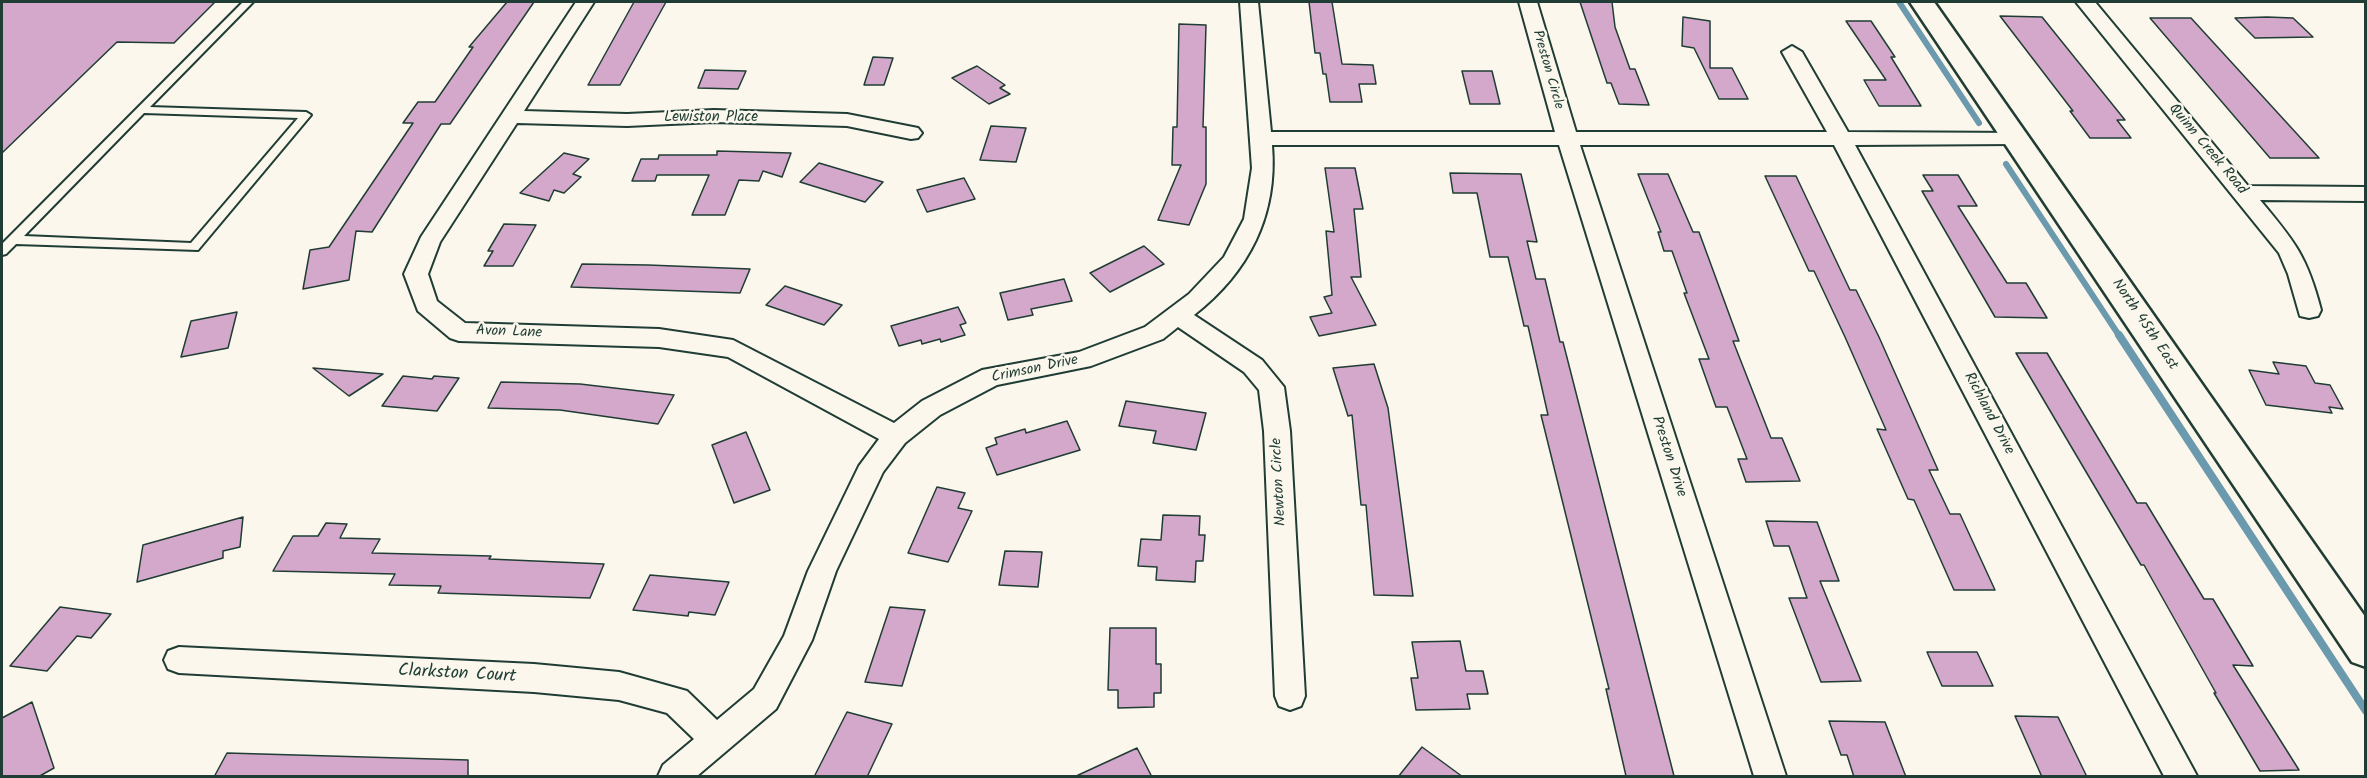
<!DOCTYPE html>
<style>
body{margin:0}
#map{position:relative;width:2367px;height:778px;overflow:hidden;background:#fbf7ec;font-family:Kalam,sans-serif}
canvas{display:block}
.frame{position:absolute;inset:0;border:3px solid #1f3d34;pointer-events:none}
</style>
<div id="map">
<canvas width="2367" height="778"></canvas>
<div class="frame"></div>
</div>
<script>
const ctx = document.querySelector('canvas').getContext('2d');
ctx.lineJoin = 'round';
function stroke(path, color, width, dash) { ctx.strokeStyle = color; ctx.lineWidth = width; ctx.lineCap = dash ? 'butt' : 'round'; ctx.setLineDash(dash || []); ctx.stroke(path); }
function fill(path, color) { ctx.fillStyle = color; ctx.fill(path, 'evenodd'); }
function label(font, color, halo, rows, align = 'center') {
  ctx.font = font + ' Kalam,sans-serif'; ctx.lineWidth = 5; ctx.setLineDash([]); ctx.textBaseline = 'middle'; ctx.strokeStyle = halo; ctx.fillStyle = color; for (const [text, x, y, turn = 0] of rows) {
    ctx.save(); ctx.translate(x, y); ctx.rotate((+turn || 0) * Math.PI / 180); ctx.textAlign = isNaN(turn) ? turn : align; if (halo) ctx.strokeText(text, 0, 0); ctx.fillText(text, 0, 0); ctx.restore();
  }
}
stroke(new Path2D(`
 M 1899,2 L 1979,123
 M 2006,164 L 2120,337`), '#6b99ad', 6);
stroke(new Path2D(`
 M 2119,335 L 2366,711`), '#6b99ad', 8);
const building = new Path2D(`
 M 2,2 L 215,2 L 174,43 L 117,42 L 2,153 Z
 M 507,2 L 534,2 L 450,124 L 441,124 L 372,232 L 356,231 L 349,280 L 303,289 L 310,250 L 329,247 L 413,123 L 403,123 L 418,102 L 435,102 L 473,47 L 469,47 Z
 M 634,2 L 666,2 L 620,85 L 588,85 Z
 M 1309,2 L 1332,2 L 1342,64 L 1373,65 L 1376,84 L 1359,84 L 1362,102 L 1330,102 L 1326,74 L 1323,74 L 1320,53 L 1315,53 Z
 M 1580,2 L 1612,2 L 1615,27 L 1630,69 L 1635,69 L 1649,105 L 1619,104 L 1611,83 L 1607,83 Z
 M 2000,16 L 2042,17 L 2125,120 L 2117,120 L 2131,138 L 2090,138 L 2070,111 L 2073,111 Z
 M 1683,17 L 1710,21 L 1710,68 L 1732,68 L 1748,99 L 1719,99 L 1694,48 L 1682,46 Z
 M 2267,17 L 2293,18 L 2313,37 L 2255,38 L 2235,18 Z
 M 2150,18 L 2191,18 L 2319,158 L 2270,158 Z
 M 1846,21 L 1871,21 L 1895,57 L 1891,57 L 1921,106 L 1879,106 L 1864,80 L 1886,80 Z
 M 1179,24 L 1206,25 L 1203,127 L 1206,127 L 1206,184 L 1189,225 L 1158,220 L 1181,165 L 1172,165 L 1173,127 L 1177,127 Z
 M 873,57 L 893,58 L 884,85 L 864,85 Z
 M 977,66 L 1005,85 L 1000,88 L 1010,94 L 989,104 L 952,78 Z
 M 705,70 L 746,71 L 738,89 L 698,88 Z
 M 1462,71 L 1492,71 L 1500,104 L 1470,104 Z
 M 991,126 L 1026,128 L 1016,162 L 980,160 Z
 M 717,151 L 791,153 L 782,177 L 763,171 L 759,181 L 739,180 L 725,215 L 692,215 L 709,175 L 657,175 L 655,181 L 632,181 L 641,159 L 658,159 L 659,155 L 717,155 Z
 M 564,153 L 589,159 L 573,174 L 581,177 L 564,193 L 554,190 L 549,201 L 520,193 Z
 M 819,163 L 883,182 L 865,202 L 800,182 Z
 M 1325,168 L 1355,168 L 1363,209 L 1354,209 L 1361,277 L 1351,277 L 1376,325 L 1319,336 L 1310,317 L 1332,313 L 1324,297 L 1332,295 L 1326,231 L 1334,232 Z
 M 1450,173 L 1521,174 L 1537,242 L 1527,241 L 1536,279 L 1545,279 L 1560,342 L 1563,342 L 1674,776 L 1626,776 L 1606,689 L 1609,689 L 1541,415 L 1548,415 L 1528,326 L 1524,326 L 1508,257 L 1490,257 L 1477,193 L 1453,193 Z
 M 1638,174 L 1668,174 L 1693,232 L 1699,232 L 1739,341 L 1733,341 L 1771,438 L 1782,438 L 1800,481 L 1746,482 L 1738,459 L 1747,459 L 1727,407 L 1716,407 L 1699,359 L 1709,359 L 1684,293 L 1687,293 L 1672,251 L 1664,251 L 1658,232 L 1661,232 Z
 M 1923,175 L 1958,175 L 1977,206 L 1958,206 L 2007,283 L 2026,283 L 2047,318 L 1995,317 L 1922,191 L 1933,191 Z
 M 1765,176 L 1796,176 L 1850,290 L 1856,290 L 1879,337 L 1938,470 L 1929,470 L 1950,514 L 1960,514 L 1995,590 L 1954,590 L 1914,500 L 1908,499 L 1877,429 L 1886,430 L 1845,337 L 1814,271 L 1809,271 Z
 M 964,178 L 975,199 L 927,212 L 917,190 Z
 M 504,224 L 536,225 L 513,266 L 484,266 L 493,251 L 488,251 Z
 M 1144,246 L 1164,264 L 1110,292 L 1090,273 Z
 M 582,264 L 648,265 L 750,269 L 740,293 L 571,287 Z
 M 1064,279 L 1072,301 L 1031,309 L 1033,315 L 1008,320 L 1000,293 Z
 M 785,286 L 842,305 L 824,325 L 766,305 Z
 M 958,307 L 966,323 L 960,325 L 965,335 L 941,342 L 940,339 L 922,344 L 921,340 L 899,346 L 891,326 Z
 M 237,312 L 228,348 L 181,357 L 191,321 Z
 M 2016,353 L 2047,353 L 2137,503 L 2146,503 L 2204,599 L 2213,599 L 2253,666 L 2233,665 L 2299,770 L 2260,771 L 2214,693 L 2216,693 L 2144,565 L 2141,565 Z
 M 2273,362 L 2306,366 L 2315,383 L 2330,385 L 2343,409 L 2329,407 L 2332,413 L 2266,405 L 2249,370 L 2279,374 Z
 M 1374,364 L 1388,408 L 1413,596 L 1374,595 L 1366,505 L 1361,505 L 1352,415 L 1348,416 L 1333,368 Z
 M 313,368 L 383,374 L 349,396 Z
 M 403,376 L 432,379 L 434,376 L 459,378 L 437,411 L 382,406 Z
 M 501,382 L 580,384 L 674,395 L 658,424 L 560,410 L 488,408 Z
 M 1126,401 L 1206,413 L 1196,450 L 1153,443 L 1156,431 L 1119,426 Z
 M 1067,421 L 1080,450 L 997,475 L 986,448 L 997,444 L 995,438 L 1025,429 L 1026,433 Z
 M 746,432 L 770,490 L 734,503 L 712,445 Z
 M 937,487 L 965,493 L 958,508 L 972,511 L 948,562 L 908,553 Z
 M 1163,515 L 1200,516 L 1199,535 L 1205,535 L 1203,561 L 1196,561 L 1195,582 L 1156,580 L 1157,567 L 1138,566 L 1141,539 L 1161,540 Z
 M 243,517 L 240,547 L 223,551 L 223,558 L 137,582 L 143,545 Z
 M 1766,521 L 1817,522 L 1839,581 L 1820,581 L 1861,681 L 1821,682 L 1789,598 L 1807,598 L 1789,546 L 1774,546 Z
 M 326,523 L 347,524 L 340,538 L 380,539 L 372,553 L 491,556 L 489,559 L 604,564 L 590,598 L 438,593 L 441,586 L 389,585 L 395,574 L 273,571 L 293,536 L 318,536 Z
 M 1005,551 L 1042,552 L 1038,587 L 999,585 Z
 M 650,575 L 729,582 L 715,615 L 689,612 L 688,616 L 633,610 Z
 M 60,607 L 111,614 L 91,638 L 77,636 L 47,671 L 10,666 Z
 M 890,607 L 925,610 L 902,686 L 865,682 Z
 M 1110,628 L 1156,628 L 1156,664 L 1161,664 L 1161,693 L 1154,693 L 1154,707 L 1118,708 L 1118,690 L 1108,690 Z
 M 1460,641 L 1466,671 L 1483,671 L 1488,694 L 1467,694 L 1470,709 L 1416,710 L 1411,678 L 1418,678 L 1412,642 Z
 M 1927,652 L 1977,652 L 1993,686 L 1942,686 Z
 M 32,702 L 54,768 L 38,777 L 2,777 L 2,718 Z
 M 847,712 L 892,724 L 867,777 L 814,777 Z
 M 2015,716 L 2058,717 L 2087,777 L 2042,777 Z
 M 1829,721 L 1885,722 L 1906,777 L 1854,777 L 1847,755 L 1841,755 Z
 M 1422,747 L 1463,777 L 1398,777 Z
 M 1137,748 L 1152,777 L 1074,777 Z
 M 227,753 L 468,760 L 468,777 L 214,777 Z`);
fill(building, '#d4a8ca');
stroke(building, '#1f3d34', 1.5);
const service = new Path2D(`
 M 243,2 L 253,2 L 150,107 L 306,112 L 311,115 L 198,250 L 16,244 L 6,254 L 2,255 L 2,244 ZM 144,113 L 298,118 L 191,243 L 24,236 Z`);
const minor = new Path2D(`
 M 576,2 L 594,2 L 524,111 L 627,114 L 714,110 L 847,114 L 918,128 L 922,133 L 918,138 L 911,139 L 847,126 L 714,122 L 627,126 L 517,123 L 440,242 L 428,274 L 437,301 L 465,323 L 659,329 L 733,340 L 894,423 L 922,401 L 982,370 L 1079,352 L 1145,327 L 1189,294 L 1224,257 L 1244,219 L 1252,168 L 1240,2 L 1258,2 L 1271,132 L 1555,132 L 1519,2 L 1537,2 L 1576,132 L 1827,132 L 1782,52 L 1792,46 L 1802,52 L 1848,132 L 2023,133 L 2027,138 L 2023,143 L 2016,144 L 1855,145 L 2197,776 L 2164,776 L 1834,145 L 1580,145 L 1786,776 L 1754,776 L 1559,145 L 1272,145 C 1278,215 1249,272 1194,315 L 1262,360 L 1284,387 L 1290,431 L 1305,696 L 1301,706 L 1290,710 L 1279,706 L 1275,696 L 1264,431 L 1259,390 L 1244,372 L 1178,327 L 1163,339 L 1091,366 L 997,385 L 940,415 L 905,443 L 883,472 L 836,571 L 812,640 L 776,709 L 697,776 L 658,776 L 663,765 L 694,739 L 667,713 L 619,700 L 534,692 L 179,673 L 168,669 L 164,660 L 168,651 L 179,647 L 534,664 L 619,672 L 687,691 L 717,720 L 754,689 L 784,636 L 808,571 L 859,466 L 879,439 L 728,357 L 659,347 L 459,341 L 450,338 L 418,311 L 404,274 L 421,237 Z
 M 2076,2 L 2095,2 L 2248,186 L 2366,187 L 2366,201 L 2260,200 C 2295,242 2307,256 2321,310 L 2318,316 L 2309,318 L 2300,316 L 2288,274 L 2279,253 Z`);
const secondary = new Path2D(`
 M 1910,2 L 1934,2 L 2366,618 L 2366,667 L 2352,662 Z`);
stroke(service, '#1f3d34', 4);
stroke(minor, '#1f3d34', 4);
stroke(secondary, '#1f3d34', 5);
fill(service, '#fbf7ec');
fill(minor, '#fbf7ec');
fill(secondary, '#fbf7ec');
label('14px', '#1f3d34', '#fbf7ec', [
 ["Preston Circle",1547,70,74]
]);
label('15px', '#1f3d34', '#fbf7ec', [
 ["Lewiston Place",711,118],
 ["Quinn Creek Road",2207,150,50],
 ["North 45th East",2144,325,56],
 ["Avon Lane",509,333,2],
 ["Crimson Drive",1035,370,-12],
 ["Richland Drive",1988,414,62],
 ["Preston Drive",1668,457,72],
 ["Newton Circle",1280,482,-93]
]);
label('18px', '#1f3d34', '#fbf7ec', [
 ["Clarkston Court",457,675,3]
]);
</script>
